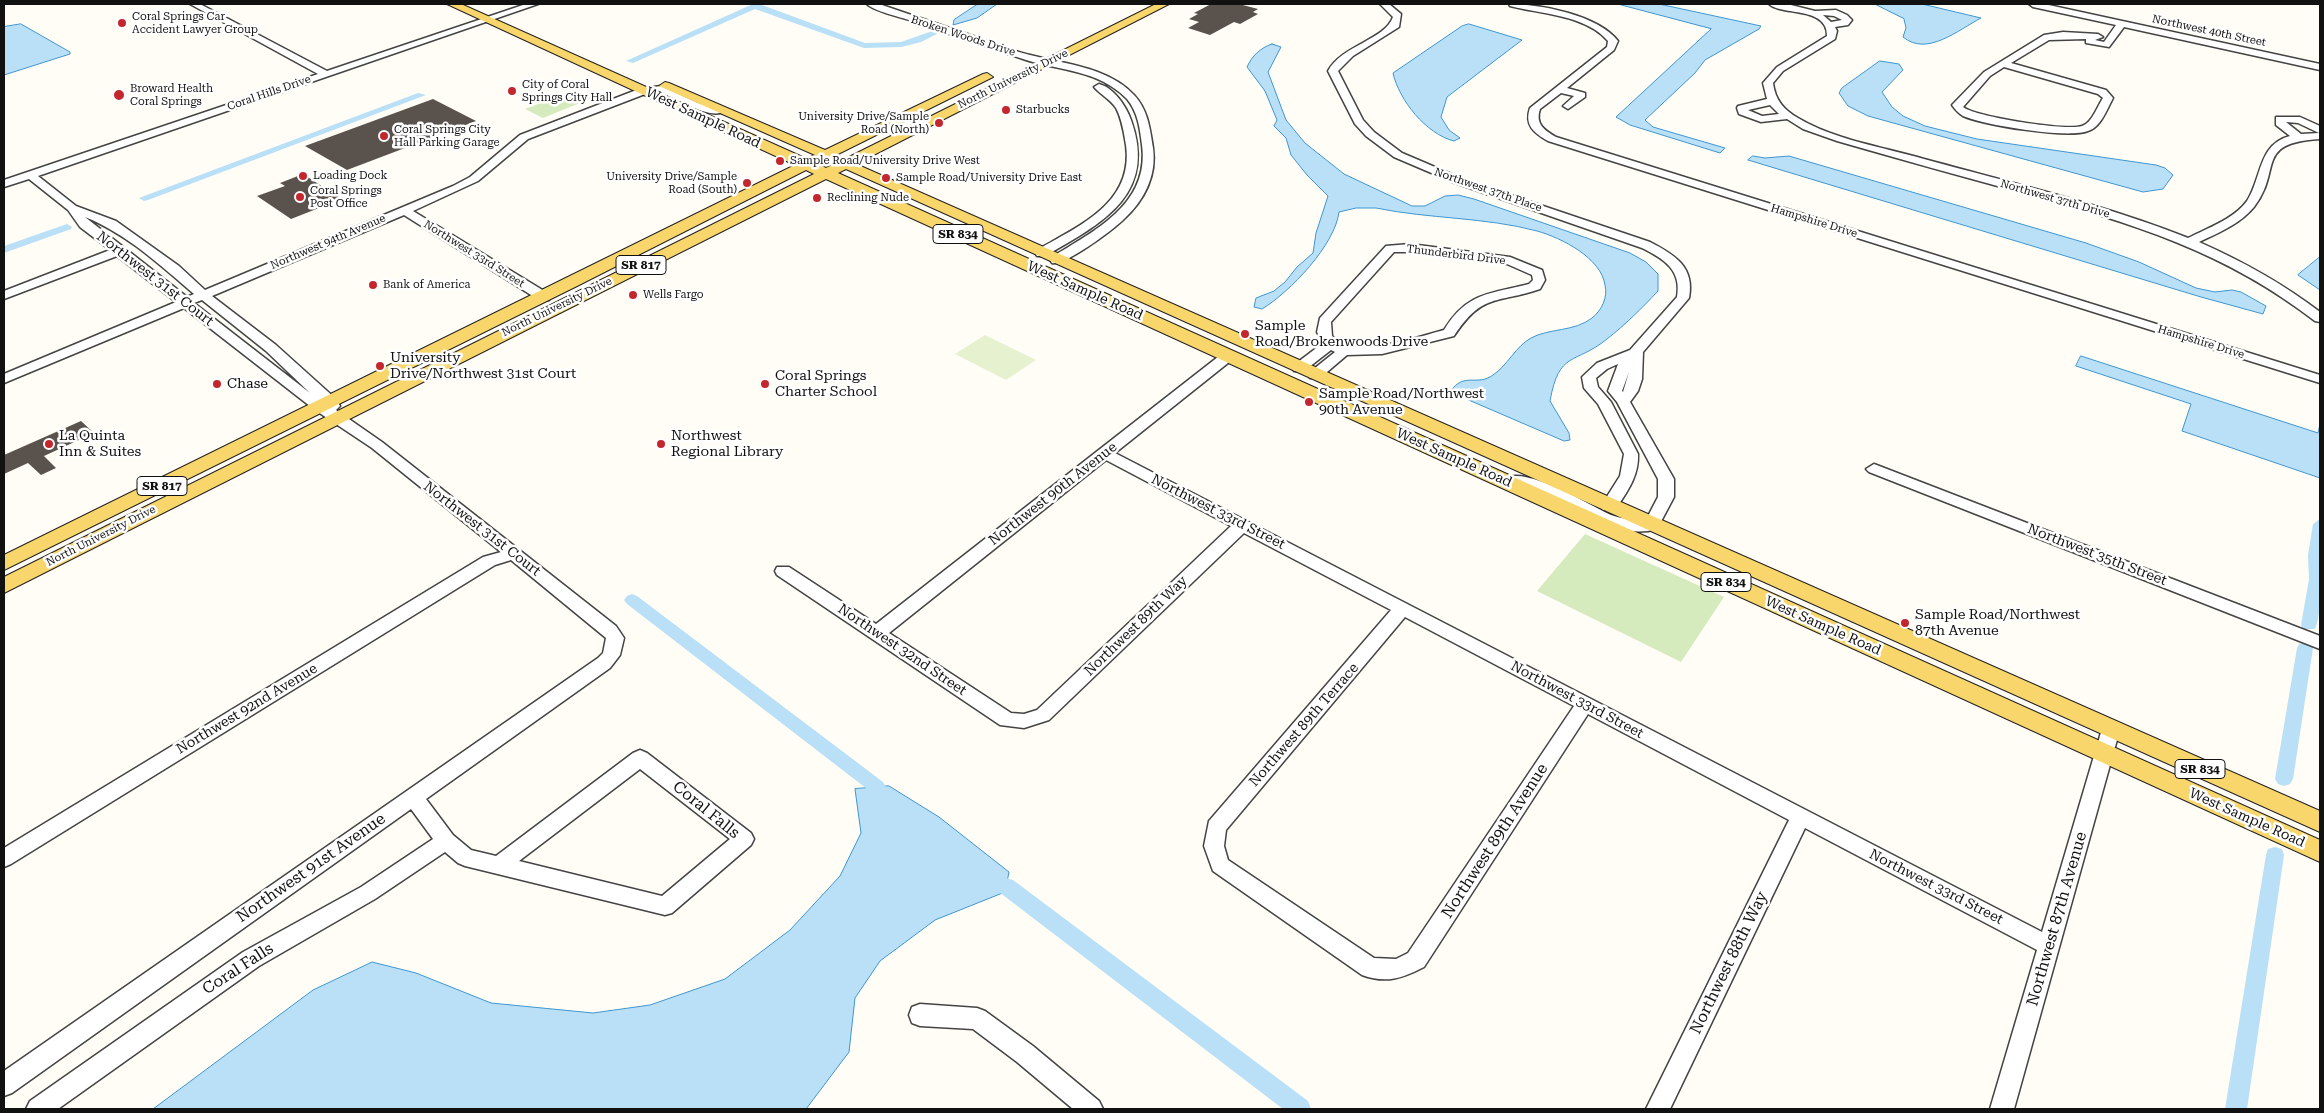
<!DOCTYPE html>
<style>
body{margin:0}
#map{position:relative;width:2324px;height:1113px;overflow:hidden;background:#fffdf5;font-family:"Roboto Serif",serif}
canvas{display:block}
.frame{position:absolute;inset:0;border:5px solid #111;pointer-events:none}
</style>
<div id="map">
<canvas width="2324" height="1113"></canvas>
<div class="frame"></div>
</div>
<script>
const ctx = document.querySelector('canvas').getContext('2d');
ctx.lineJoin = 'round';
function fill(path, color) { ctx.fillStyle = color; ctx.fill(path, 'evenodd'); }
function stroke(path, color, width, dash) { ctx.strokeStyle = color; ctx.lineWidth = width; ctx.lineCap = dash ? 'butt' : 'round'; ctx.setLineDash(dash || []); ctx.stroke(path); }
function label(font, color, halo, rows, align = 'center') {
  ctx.font = font + ' "Roboto Serif",serif'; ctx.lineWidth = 5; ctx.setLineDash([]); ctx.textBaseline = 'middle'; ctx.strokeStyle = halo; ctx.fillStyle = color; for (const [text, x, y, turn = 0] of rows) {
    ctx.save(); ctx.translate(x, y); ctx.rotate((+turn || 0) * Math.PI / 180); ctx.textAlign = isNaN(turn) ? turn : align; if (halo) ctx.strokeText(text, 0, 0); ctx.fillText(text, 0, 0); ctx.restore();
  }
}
fill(new Path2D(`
 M 574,90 L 592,98 L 543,118 L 525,109 Z
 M 1585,534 L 1724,597 L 1681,662 L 1537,591 Z`), '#d5ebbd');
fill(new Path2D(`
 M 985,335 L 1036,360 L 1006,380 L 955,354 Z`), '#e6f2cf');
const water = new Path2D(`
 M 978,4 L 997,4 L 977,18 L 953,25 L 954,20 Z
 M 1618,4 L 1659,4 L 1761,26 L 1759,29 L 1705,60 L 1695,73 L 1645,120 L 1653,127 L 1725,148 L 1720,153 L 1630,125 L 1616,117 L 1711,29 Z
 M 1875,4 L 1922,4 L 1981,18 C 1958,30 1927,57 1903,37 L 1906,28 L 1904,19 Z
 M 21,24 L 70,52 L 70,54 L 4,75 L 4,27 Z
 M 1469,24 L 1522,40 L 1447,97 L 1441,117 L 1449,130 L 1460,138 L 1454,141 C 1426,134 1399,100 1393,73 L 1462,26 Z
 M 1272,44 L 1281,47 L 1268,72 L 1286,120 L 1305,143 L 1344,174 L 1412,206 L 1425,206 L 1445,196 L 1458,195 L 1474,199 L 1630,253 L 1646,262 L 1658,274 L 1658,291 C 1642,308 1625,325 1607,339 C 1575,365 1559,350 1550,401 L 1569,433 L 1570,440 L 1564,441 L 1450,392 C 1464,371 1477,387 1493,375 C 1507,366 1516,346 1531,338 C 1549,328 1574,332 1592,318 C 1602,310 1608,297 1605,285 C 1601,258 1562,238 1537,231 C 1485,217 1429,219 1376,208 L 1356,208 L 1339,212 C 1335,245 1290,292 1262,309 L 1254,307 L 1256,298 L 1274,291 L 1285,282 L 1297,267 L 1313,253 L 1316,233 L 1328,196 L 1307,175 L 1291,155 L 1286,138 L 1274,126 L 1277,120 L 1265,91 L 1247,67 C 1252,56 1260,48 1272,44 Z
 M 1880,61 L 1899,64 L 1903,70 L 1882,92 L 1892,107 L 1903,116 L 1925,126 L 1977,139 L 2156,165 L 2165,168 L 2173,175 L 2163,189 L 2143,192 L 1868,116 L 1848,106 L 1839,93 L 1842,88 Z
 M 1753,156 L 1765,158 L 1789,156 L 2086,243 L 2139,262 L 2196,288 L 2215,292 L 2232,290 L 2241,292 L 2266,306 L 2263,314 L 2201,297 L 1748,160 Z
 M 2320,257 L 2320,290 L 2298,275 Z
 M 2081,356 L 2318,433 L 2320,424 L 2320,478 L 2182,431 L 2191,404 L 2076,366 Z
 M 889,786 L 939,817 L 1009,872 L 1005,892 L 935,920 L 880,961 L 855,998 L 849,1052 L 806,1109 L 153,1109 L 313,990 L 372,962 L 416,973 L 491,1003 L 593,1013 L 650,1005 L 725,979 L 790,930 L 840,876 L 861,833 L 855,789 Z`);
fill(water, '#b9e0f7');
stroke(water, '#3f96cf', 1);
fill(new Path2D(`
 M 753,4 L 763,4 L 762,5 L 865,43 L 901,42 L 935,30 L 939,33 L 921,42 L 901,47 L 864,48 L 755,9 L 633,63 L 626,61 Z
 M 418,93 L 426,95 L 148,200 L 144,201 L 139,198 Z
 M 67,224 L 72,227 L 71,229 L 4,253 L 4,246 Z
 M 2320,519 C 2321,542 2324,611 2315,629 L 2303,629 L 2301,625 L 2309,579 L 2308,555 L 2313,524 Z
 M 632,594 L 637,596 L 883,782 L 886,787 L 883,792 L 877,794 L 871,792 L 627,604 L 624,600 L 627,596 Z
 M 2305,642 L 2311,644 L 2313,648 L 2293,779 L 2290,784 L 2284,786 L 2278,784 L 2275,779 L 2297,648 L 2299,644 Z
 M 2275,847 L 2282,849 L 2284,855 L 2247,1109 L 2225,1109 L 2266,855 L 2268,849 Z
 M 1006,878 L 1013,880 L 1308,1101 L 1311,1109 L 1283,1109 L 999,892 L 996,886 L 999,880 Z`), '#b9e0f7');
fill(new Path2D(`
 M 1211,4 L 1239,4 L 1258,9 L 1253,12 L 1258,14 L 1240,24 L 1234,22 L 1210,35 L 1188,28 L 1199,22 L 1189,19 L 1198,14 L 1194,13 Z
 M 433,99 L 476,121 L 347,170 L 305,146 Z
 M 303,174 L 342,199 L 291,219 L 257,196 L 285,186 L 280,183 Z
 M 81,421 L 94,433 L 44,456 L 56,468 L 41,475 L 28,463 L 4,474 L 4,455 Z`), '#5a524d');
const minor = new Path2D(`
 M 190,4 L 200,4 L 327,71 L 526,4 L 538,4 L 38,176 L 76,206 L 116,221 L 179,266 L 205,290 L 453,186 L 470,177 L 520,135 L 639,89 L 661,86 L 698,103 L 721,107 L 726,110 C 712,123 675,96 660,93 C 656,91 649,93 645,94 L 528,139 L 478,181 L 413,211 L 549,294 L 550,297 L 549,300 L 539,300 L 404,215 L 212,296 L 276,345 L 336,399 L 340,406 L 336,410 L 382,442 L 616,626 L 624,638 L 620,655 L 610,668 L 426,799 L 453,835 L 471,850 L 496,856 L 633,753 L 640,750 L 647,753 L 751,833 L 754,839 L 751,845 L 672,913 L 665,915 L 465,866 L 458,863 L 445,852 L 375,899 L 259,966 L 58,1109 L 26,1109 L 30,1101 L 243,952 L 361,887 L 433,839 L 411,809 L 12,1093 L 4,1096 L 4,1071 L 598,658 L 603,653 L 606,638 L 511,560 L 495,565 L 11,864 L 4,867 L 4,848 L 483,557 L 501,552 L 372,448 L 315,410 L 184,308 L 4,383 L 4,374 L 176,302 L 117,256 L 4,299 L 4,291 L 110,250 L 80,227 L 68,210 L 29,179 L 4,187 L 4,180 L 318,74 ZM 85,217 C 127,234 160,265 194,294 L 187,297 ZM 202,300 L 266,351 L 310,393 L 194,303 ZM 640,769 L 730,839 L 662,896 L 519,861 Z
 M 867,4 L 879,4 C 912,15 946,27 979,38 C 996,44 1013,51 1030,55 C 1065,64 1108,67 1134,95 C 1148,110 1150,129 1153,148 C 1157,177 1143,202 1122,221 C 1111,231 1065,266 1052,263 L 1050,260 L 1052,257 C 1094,231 1150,204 1142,145 C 1140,129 1138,112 1127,99 C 1098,69 1058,71 1023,59 C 985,47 949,34 912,21 C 901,17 873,11 867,4 Z
 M 1380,4 L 1389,4 L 1401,14 L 1399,27 L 1353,56 L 1338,71 L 1363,120 L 1374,132 L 1402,153 L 1463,179 L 1650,242 C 1675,255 1695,267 1689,298 L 1643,352 L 1642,379 L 1638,391 L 1630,402 L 1674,479 L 1674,497 L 1657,529 C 1615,541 1573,507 1536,490 L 1523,486 L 1508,488 L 1500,483 C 1516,458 1592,507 1611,515 C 1623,519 1634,521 1646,520 L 1658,497 L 1658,479 L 1617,402 L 1608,391 L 1618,364 L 1607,369 L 1596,378 L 1598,387 L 1611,402 L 1638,454 C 1639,476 1627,492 1615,510 L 1603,510 L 1601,506 L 1620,476 L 1624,454 L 1598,404 L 1584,388 L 1582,377 L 1597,363 L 1630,350 L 1677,297 C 1682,270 1664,259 1642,248 L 1455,183 L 1394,157 L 1366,136 L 1355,124 L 1328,71 C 1342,45 1385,40 1393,17 ZM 1629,372 L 1623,392 L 1622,391 Z
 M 1509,4 C 1540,4 1598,15 1618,41 L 1614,50 L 1567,88 L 1585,93 L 1585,97 L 1568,109 L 1563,106 L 1574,96 L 1561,93 L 1540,109 C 1535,124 1544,130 1556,137 L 2320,375 L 2320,383 L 1548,141 C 1534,133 1524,125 1530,108 L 1607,47 L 1608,41 C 1586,15 1541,14 1510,6 Z
 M 1769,4 L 1787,4 L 1815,11 L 1836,10 L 1847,15 L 1852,20 L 1848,25 L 1835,27 L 1837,31 L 1835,39 L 1783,71 L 1773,83 C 1775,100 1784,110 1798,118 C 1835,140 1883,147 1924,159 C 2012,183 2103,204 2188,238 C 2208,228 2234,219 2247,201 C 2262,178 2258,144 2290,136 L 2276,125 L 2276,117 L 2300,117 L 2320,126 L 2320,139 C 2253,143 2283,170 2254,207 C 2240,224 2218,233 2199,242 C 2242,261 2282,283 2320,312 L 2320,322 L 2315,321 C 2223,250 2133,224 2023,193 C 1961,176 1899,159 1837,141 L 1803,129 L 1787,119 L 1761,122 L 1739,114 L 1737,108 L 1738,106 L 1767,99 L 1763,83 L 1777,67 L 1827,36 C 1828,6 1781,16 1769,4 ZM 1823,15 L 1834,16 L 1842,20 L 1831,22 ZM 1770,105 L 1779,114 L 1762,116 L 1748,110 ZM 2286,122 L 2298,123 L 2319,133 L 2301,134 Z
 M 2029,4 L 2044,4 L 2320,64 L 2320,70 L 2124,27 L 2109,47 L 2086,43 L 2086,39 L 2049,40 L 2011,63 L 2106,90 L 2113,98 C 2107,109 2101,127 2088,131 C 2067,139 1984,125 1963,116 C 1958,113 1955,109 1952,105 L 1984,72 L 2044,35 L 2063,32 L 2098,34 L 2103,37 L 2095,40 L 2104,42 L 2116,25 L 2033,7 ZM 2004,67 L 2098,94 L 2103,98 C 2097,107 2092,123 2082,126 C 2066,131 1976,117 1963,107 L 1990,76 Z
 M 1099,84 C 1114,88 1126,106 1131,120 C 1158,195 1101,224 1045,256 L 1037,256 L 1035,253 L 1037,250 C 1079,226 1134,203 1126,145 C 1124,133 1122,119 1116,108 C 1110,99 1101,95 1094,87 Z
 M 1410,244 L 1510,257 L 1542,270 L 1545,280 L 1540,289 C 1497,304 1483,292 1454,336 L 1382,354 L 1347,355 L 1320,378 L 1310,378 L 1308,375 L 1310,372 L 1335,352 L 1331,350 L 1304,371 L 1294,371 L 1292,368 L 1294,365 L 1323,343 L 1317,332 L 1320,318 L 1386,246 ZM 1394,252 L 1410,252 L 1507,264 L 1532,275 L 1533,280 L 1529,284 C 1490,294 1467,292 1444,330 C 1417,337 1351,361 1332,336 L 1331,322 Z
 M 1228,352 L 1235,356 L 1233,359 L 1115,453 L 2042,932 L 2102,729 L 2104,724 L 2111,722 L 2118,724 L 2120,729 L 2014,1109 L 1990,1109 L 2037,950 L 1805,828 L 1670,1109 L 1646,1109 L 1789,820 L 1588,714 L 1424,967 C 1403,978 1386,984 1362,975 L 1213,871 L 1204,846 L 1209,821 L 1391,610 L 1244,533 L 1049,720 L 1024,728 L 1000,725 L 777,575 L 775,571 L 777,567 L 789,567 L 876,624 L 1223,353 ZM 1106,460 L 1231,526 L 1037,710 L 1024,714 L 1011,713 L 889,633 ZM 1405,617 L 1574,706 L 1408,953 L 1396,959 L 1374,958 L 1228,860 L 1224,846 L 1226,830 Z
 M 1874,464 L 2320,636 L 2320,649 L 1869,472 L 1866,469 Z
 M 920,1004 L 977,1008 L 985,1011 L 1033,1046 L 1099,1101 L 1103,1109 L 1073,1109 L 1017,1062 L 973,1029 L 920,1026 L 912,1023 L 909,1015 L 912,1007 Z`);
const major = new Path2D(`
 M 447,4 L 461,4 L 807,159 L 815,155 L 659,86 L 665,82 L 669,83 L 825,150 L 983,74 L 987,73 L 993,77 L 836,155 L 845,159 L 1156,4 L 1169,4 L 856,164 L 2320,811 L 2320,832 L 846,169 L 838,173 L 2320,840 L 2320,862 L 826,179 L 4,593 L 4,577 L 814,174 L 806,170 L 577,286 L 4,570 L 4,555 L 795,165 ZM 826,160 L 834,164 L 826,168 L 818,164 Z`);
stroke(minor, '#444', 3);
stroke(major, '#222', 2);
fill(minor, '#fff');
fill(major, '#f9d66b');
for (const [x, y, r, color] of [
 [122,23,5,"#c4262e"],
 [512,91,5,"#c4262e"],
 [119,95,6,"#c4262e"],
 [1006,110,5,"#c4262e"],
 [939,123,5,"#c4262e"],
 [384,136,5,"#c4262e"],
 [780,161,5,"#c4262e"],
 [303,176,5,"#c4262e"],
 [886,178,5,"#c4262e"],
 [747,183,5,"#c4262e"],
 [300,197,5,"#c4262e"],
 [817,198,5,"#c4262e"],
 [373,285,5,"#c4262e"],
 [633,295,5,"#c4262e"],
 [1245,334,5,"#c4262e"],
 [380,366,5,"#c4262e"],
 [217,384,5,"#c4262e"],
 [765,384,5,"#c4262e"],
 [1309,402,5,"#c4262e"],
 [49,444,5,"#c4262e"],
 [661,444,5,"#c4262e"],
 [1905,623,5,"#c4262e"]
]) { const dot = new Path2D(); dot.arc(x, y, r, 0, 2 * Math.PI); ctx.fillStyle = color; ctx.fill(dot); stroke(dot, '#fff', 2); }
label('11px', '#111', '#fff', [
 ["Coral Springs Car",132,17],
 ["Accident Lawyer Group",132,30],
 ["City of Coral",522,85],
 ["Springs City Hall",522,98],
 ["Broward Health",130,89],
 ["Coral Springs",130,102],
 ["Starbucks",1016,110],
 ["University Drive/Sample",929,117,"right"],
 ["Road (North)",929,130,"right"],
 ["Coral Springs City",394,130],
 ["Hall Parking Garage",394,143],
 ["Sample Road/University Drive West",790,161],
 ["Loading Dock",313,176],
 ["University Drive/Sample",737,177,"right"],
 ["Road (South)",737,190,"right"],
 ["Sample Road/University Drive East",896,178],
 ["Coral Springs",310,191],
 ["Post Office",310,204],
 ["Reclining Nude",827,198],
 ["Bank of America",383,285],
 ["Wells Fargo",643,295]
], 'left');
label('11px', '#111', '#fff', [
 ["Northwest 40th Street",2209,31,12],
 ["Broken Woods Drive",963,36,18],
 ["North University Drive",1013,79,-26],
 ["Coral Hills Drive",269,93,-19],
 ["Northwest 37th Place",1488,190,19],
 ["Northwest 37th Drive",2055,199,16],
 ["Hampshire Drive",1814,221,17],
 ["Northwest 94th Avenue",328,242,-23],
 ["Northwest 33rd Street",474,254,32],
 ["Thunderbird Drive",1456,255,7],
 ["North University Drive",557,307,-26],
 ["Hampshire Drive",2201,342,17],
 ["North University Drive",101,536,-27]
]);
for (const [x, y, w] of [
 [958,234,50],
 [641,265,50],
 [162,486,50],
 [1726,582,50],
 [2200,769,50]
]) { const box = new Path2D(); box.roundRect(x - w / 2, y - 9.5, w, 19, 4); ctx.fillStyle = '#fff'; ctx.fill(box); stroke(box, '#111', 1); }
label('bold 12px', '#111', null, [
 ["SR 834",958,234],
 ["SR 817",641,265],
 ["SR 817",162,486],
 ["SR 834",1726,582],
 ["SR 834",2200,769]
]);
label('14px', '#111', '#fff', [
 ["West Sample Road",703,118,25],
 ["Northwest 31st Court",155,279,38],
 ["West Sample Road",1085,291,24],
 ["West Sample Road",1454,458,24],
 ["Northwest 90th Avenue",1053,494,-38],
 ["Northwest 33rd Street",1218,512,27],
 ["Northwest 31st Court",482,529,38],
 ["Northwest 35th Street",2097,555,21],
 ["Northwest 89th Way",1136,626,-44],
 ["West Sample Road",1823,626,24],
 ["Northwest 32nd Street",902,650,34],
 ["Northwest 33rd Street",1577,700,28],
 ["Northwest 92nd Avenue",247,709,-31],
 ["Northwest 89th Terrace",1304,725,-49],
 ["West Sample Road",2247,818,24],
 ["Northwest 33rd Street",1936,887,27]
]);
label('14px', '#111', '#fff', [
 ["Sample",1255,326],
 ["Road/Brokenwoods Drive",1255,342],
 ["University",390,358],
 ["Drive/Northwest 31st Court",390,374],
 ["Coral Springs",775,376],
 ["Charter School",775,392],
 ["Chase",227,384],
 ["Sample Road/Northwest",1319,394],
 ["90th Avenue",1319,410],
 ["La Quinta",59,436],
 ["Inn & Suites",59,452],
 ["Northwest",671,436],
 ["Regional Library",671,452],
 ["Sample Road/Northwest",1915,615],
 ["87th Avenue",1915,631]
], 'left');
label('16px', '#111', '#fff', [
 ["Coral Falls",706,810,39],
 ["Northwest 89th Avenue",1495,841,-57],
 ["Northwest 91st Avenue",311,868,-35],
 ["Northwest 87th Avenue",2057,919,-74],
 ["Northwest 88th Way",1729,963,-64],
 ["Coral Falls",238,969,-33]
]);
</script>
